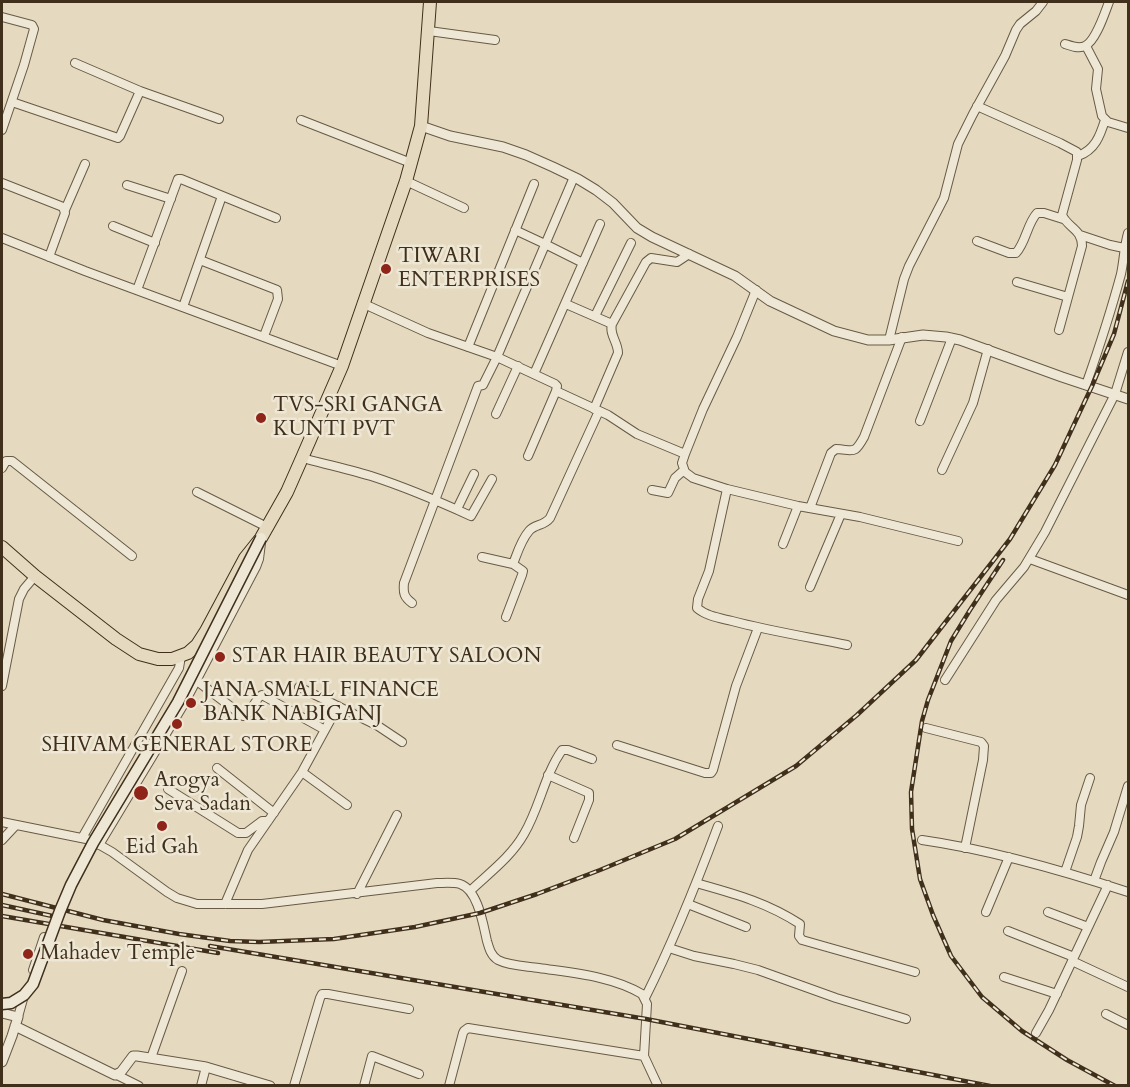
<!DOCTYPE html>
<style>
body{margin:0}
#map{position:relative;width:1130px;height:1087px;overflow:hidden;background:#e5dabf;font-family:Cardo,serif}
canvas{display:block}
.frame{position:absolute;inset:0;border:3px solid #3f2f1b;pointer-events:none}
</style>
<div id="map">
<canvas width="1130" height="1087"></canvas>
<div class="frame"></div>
</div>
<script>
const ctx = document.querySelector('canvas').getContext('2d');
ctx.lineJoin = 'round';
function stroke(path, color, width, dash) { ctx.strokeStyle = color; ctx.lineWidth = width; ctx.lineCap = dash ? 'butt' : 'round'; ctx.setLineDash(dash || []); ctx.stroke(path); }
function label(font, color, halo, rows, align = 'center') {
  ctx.font = font + ' Cardo,serif'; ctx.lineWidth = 5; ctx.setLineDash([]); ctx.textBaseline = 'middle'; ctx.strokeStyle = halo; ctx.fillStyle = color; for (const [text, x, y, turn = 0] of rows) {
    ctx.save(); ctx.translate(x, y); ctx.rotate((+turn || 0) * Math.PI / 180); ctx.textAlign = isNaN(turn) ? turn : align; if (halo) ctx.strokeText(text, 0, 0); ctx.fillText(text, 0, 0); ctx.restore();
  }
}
const minor = new Path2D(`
 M 2,17 L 32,25 L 34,29 L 24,65 L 2,130
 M 429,31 L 495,40
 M 1065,44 C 1071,46 1079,49 1085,46 C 1096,41 1105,12 1109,2
 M 1086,46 L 1098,69 L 1096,89 L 1102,116 L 1108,122 L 1128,128
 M 75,63 L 140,91 L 219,119
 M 12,102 L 118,138 L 120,136 L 140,91
 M 977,106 L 1060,143 L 1077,152 L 1077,160 L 1062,215 C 1068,228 1082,229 1082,246 L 1059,330
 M 301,120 L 411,163
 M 1078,156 C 1095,150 1100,136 1105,120
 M 406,181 L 464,208
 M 2,183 L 63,207 L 65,213 L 49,257
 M 127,185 L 171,199
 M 65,210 L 85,164
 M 113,226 L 155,243
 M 515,230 L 545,244 L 583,263
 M 1080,235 L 1110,245 L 1124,248
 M 2,238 L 85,271 L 342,366
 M 977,241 L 1009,253 L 1016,253 C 1026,242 1027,224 1037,213 L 1044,213 L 1063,219
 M 200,260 L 277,290 L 278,299 L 264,336
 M 1017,282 L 1068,297
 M 137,290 L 178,179 L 181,179 L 276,218
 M 756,290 L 737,337 L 703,409 L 685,454 L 682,463 L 685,472 L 693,478 L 727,489 L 798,506 L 860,517 L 958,541
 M 362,303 L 428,333 L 497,357 L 555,384 L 557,386 L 556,391 L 528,456
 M 566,304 L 612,324
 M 183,307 L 222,196
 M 595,316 L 631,243
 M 889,340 L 904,279 L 909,266 L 944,198 L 958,144 L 973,114 L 1005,56 L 1016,30 L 1020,24 L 1036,11 L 1043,2
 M 468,347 L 534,184
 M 534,374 L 600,224
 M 1086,385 C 1099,348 1111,311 1121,274 C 1124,260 1124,247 1128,233
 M 556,391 L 608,415 L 637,434 L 685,454
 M 594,409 L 618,353 C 618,342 609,335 612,324 L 646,262 L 651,258 L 677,262 L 689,254
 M 496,414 L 518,366
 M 920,421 L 952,338
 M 302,458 C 325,464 348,469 371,476 C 405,487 438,501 471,516 L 492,479
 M 2,468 L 6,461 L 12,461 L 132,556
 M 942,470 L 973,403 L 988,349
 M 727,489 L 709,571 L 698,599 L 697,608 C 706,616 720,618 732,621 C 770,631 808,637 847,645
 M 652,490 L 668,493 L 675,478 L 684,470
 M 197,492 L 267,527
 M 810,508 L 831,453 L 836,449 C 854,450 854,455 864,437 L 902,337
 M 457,509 L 474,474
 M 783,544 L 798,506
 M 482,557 L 513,564 L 523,571 L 522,575 L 506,617
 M 1030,559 L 1128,595
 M 513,564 C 517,554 521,540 529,531 C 535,524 544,526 550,518 L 599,411
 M 810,587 L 841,514
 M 412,603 C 404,597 403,593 404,583 L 478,386 L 483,385 L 497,357 L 574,177
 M 945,680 L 996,600 L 1024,567 L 1045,532 L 1115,394 L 1128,352
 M 197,681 L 243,716 L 246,716 L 259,697 L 262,695 L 325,730
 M 2,686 L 19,599 L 24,589 L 35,576
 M 299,687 L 378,726 L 402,742
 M 926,728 L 977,741 L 981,742 L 984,746 L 983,760 L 965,848
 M 617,745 L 705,773 L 711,773 L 713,770 L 736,686 L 758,628
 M 217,768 L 274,813
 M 302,772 L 347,805
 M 548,775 L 589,793 L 589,800 L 574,838
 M 168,789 L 238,833 L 246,833 L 262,821 L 268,821
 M 2,822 L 91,840 L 112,852 L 167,892 L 177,898 L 197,904 L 262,904 L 437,883 C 444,883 453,882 460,884 C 478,890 483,924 487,941 C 489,948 491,956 498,960 C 510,966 526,966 539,968 C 573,973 612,976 642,994 L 647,1004 L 644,1056 L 658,1086
 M 82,838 L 179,668 L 181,656
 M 2,840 L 16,825
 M 922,840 C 992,850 1061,870 1128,892
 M 99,845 L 184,704 L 256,567 L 259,559 L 261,543
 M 1065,872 L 1077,837 L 1079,826 L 1081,805 L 1090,778
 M 1094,881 L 1101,862 L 1114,832 L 1128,786
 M 696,883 C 735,894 766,902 800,924 L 799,936 L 802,940 L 915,972
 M 470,891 C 489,873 511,857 524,834 C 540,807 544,776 562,750 L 568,750 L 592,759
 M 357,894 L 397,815
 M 225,904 L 248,850 L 302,772 L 338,706
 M 688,904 L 746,927
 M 986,912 L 1009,857
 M 1048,912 L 1088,927
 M 1008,931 L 1074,957
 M 669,948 L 694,956 L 734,964 L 758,970 L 836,998 L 906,1019
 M 1072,961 L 1128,987
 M 33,970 L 44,937
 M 1004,977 L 1057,994
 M 645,998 C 673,942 696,885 718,826
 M 1106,1014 L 1128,1025
 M 18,1017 L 25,992
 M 1036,1033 L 1049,1010 L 1108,885
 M 151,1058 L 182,971
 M 117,1075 L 139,1086
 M 201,1086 L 206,1067
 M 294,1086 L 320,998 L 322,994 L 328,994 L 409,1009
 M 364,1086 L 372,1056 L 419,1074
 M 449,1086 L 463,1033 L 464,1031 L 468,1028 L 644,1056`);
const tertiary = new Path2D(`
 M 421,126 L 450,136 L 503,147 L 526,155 L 553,167 L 578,179 L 596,190 L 613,203 L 637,228 L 652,237 L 735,276 L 770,301 L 834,331 L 868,340 L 889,340 L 923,335 L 946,337 L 960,340 L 1062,377 L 1128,399
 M 2,1013 L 18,1017 L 12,1036 L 2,1062
 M 15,1026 L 115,1075 L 121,1072 L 133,1056 L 137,1056 L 206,1067 L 270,1086`);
const primary = new Path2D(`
 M 2,547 L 35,576 L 116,639 L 139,654 L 158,659 L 172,659 L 188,653 L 197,645 L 206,631 L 245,558 L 261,538 L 287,492 L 302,458 L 342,366 L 406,181 L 421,126 L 430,2`);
stroke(minor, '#685a44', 10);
stroke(tertiary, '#685a44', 11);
stroke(primary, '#3f2f1b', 14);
stroke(minor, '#eee7d5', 8);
stroke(tertiary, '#eee7d5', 9);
stroke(primary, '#e5dabf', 12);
const rail = new Path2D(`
 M 1003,560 L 970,610 L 951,641 L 928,700 L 922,721 L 911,792 L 912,829 L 920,879 L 933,915 L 951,956 L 982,997 L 1022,1031 L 1067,1060 L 1115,1086
 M 2,894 L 103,920 L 179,934 L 230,941 L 259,942 L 334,939 L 415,927 L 480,913 L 537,894 L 600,870 L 675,839 L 796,766 L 857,715 L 916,660 L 1010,539 L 1055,465 L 1092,386 L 1114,334 L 1128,281
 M 2,905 L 57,917
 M 2,916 L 218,953
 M 210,946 L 646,1019 L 990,1086`);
stroke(rail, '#3f2f1b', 4.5);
stroke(rail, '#eee7d5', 2, [7]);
const secondaryBridge = new Path2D(`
 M 2,1004 L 11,1003 L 24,995 L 33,984 L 60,911 L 71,885 L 93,843 L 178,702 L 261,538`);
stroke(secondaryBridge, '#3f2f1b', 13, []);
stroke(secondaryBridge, '#eee7d5', 10);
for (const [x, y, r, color] of [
 [386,269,6,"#8f2418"],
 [261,418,6,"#8f2418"],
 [220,657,6,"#8f2418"],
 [191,703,6,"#8f2418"],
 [177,724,6,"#8f2418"],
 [141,793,8,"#8f2418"],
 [162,826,6,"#8f2418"],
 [28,954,6,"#8f2418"]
]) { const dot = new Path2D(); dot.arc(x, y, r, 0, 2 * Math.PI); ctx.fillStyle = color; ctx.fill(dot); stroke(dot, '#eee7d5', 2); }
label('21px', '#3f2f1b', '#eee7d5', [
 ["TIWARI",398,257],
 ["ENTERPRISES",398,281],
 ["TVS-SRI GANGA",273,406],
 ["KUNTI PVT",273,430],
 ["STAR HAIR BEAUTY SALOON",232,657],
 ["JANA SMALL FINANCE",203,691],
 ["BANK NABIGANJ",203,715],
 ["SHIVAM GENERAL STORE",177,746,"center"],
 ["Arogya",154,781],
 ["Seva Sadan",154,805],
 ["Eid Gah",162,848,"center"],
 ["Mahadev Temple",40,954]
], 'left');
</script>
